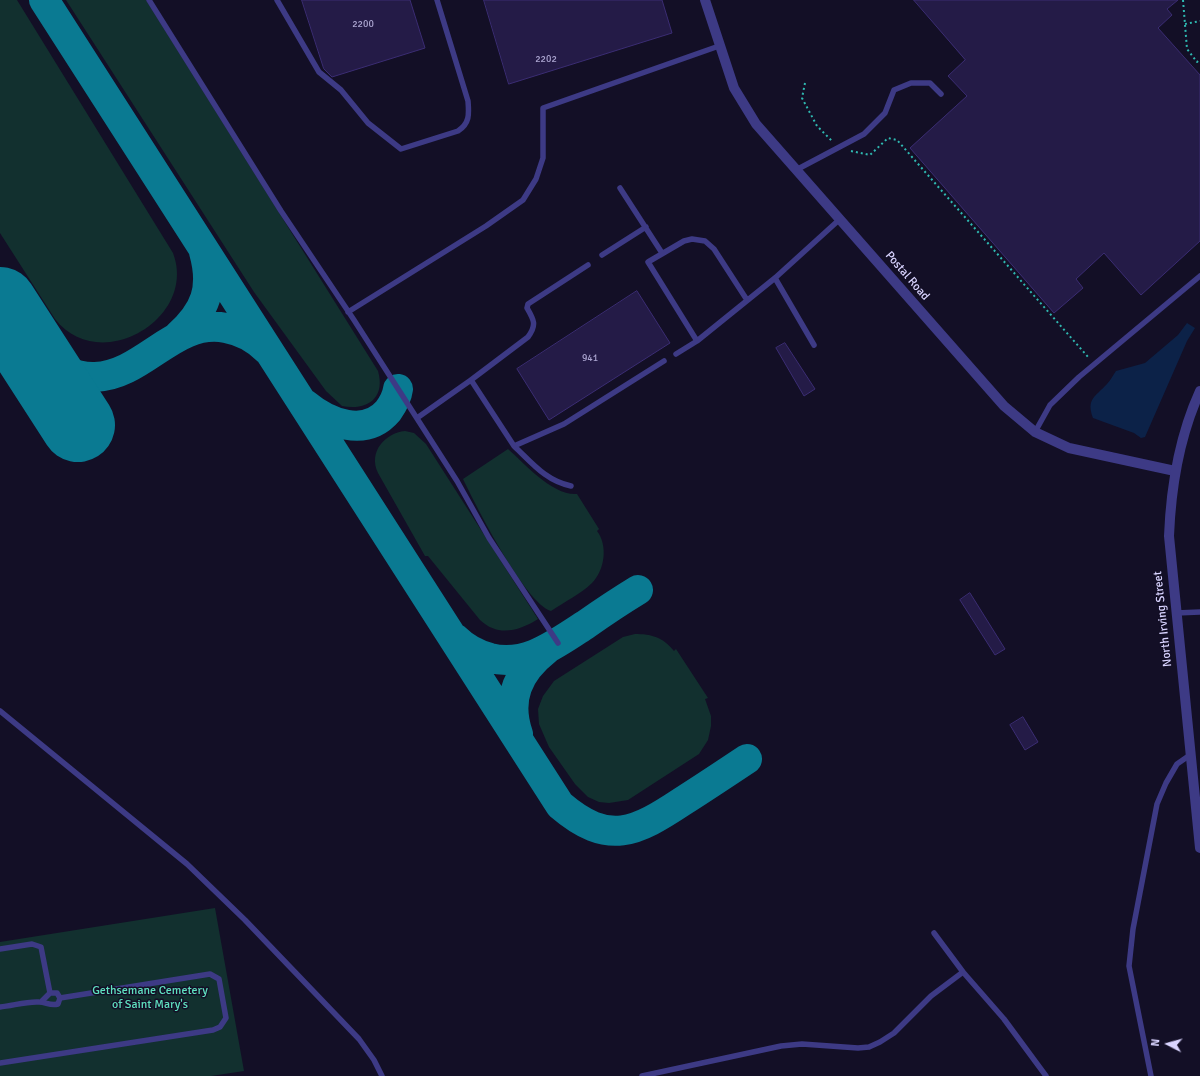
<!DOCTYPE html>
<style>
body{margin:0}
#map{position:relative;width:1200px;height:1076px;overflow:hidden;background:#130f26;font-family:Signika,sans-serif}
canvas{display:block}
.north{position:absolute;left:1148px;top:1024px;width:40px;height:40px;-webkit-text-stroke:3px #130f26;paint-order:stroke;rotate:276deg;font-size:11px;font-weight:700;line-height:16px;text-align:center;color:#d9d4ff}
.north::after{content:'';display:block;margin:auto;width:14px;height:18px;background:#d9d4ff;clip-path:polygon(50% 0,100% 100%,50% 72%,0 100%)}
</style>
<div id="map">
<canvas width="1200" height="1076"></canvas>
<div class="north">N</div>
</div>
<script>
const ctx = document.querySelector('canvas').getContext('2d');
ctx.lineJoin = 'round';
function fill(path, color) { ctx.fillStyle = color; ctx.fill(path, 'evenodd'); }
function stroke(path, color, width, dash) { ctx.strokeStyle = color; ctx.lineWidth = width; ctx.lineCap = dash ? 'butt' : 'round'; ctx.setLineDash(dash || []); ctx.stroke(path); }
function label(font, color, halo, rows, align = 'center') {
  ctx.font = font + ' Signika,sans-serif'; ctx.lineWidth = 3; ctx.setLineDash([]); ctx.textBaseline = 'middle'; ctx.strokeStyle = halo; ctx.fillStyle = color; for (const [text, x, y, turn = 0] of rows) {
    ctx.save(); ctx.translate(x, y); ctx.rotate((+turn || 0) * Math.PI / 180); ctx.textAlign = isNaN(turn) ? turn : align; if (halo) ctx.strokeText(text, 0, 0); ctx.fillText(text, 0, 0); ctx.restore();
  }
}
fill(new Path2D(`
 M 0,0 L 17,0 L 173,253 C 198,319 99,376 55,319 L 0,233 Z
 M 66,0 L 146,0 L 378,371 C 386,399 366,411 342,406 L 326,391 L 254,292 Z
 M 405,431 L 414,433 L 426,444 L 538,619 C 519,631 498,637 480,620 L 428,556 L 425,556 L 378,473 C 368,452 385,433 405,431 Z
 M 508,449 C 525,464 553,496 577,494 L 599,529 L 597,531 C 608,545 605,570 592,583 C 581,594 564,602 551,611 C 525,603 476,506 463,479 Z
 M 635,634 C 651,634 663,637 674,651 L 676,649 L 708,698 L 705,699 L 711,716 L 711,726 L 708,740 L 699,754 L 628,800 L 609,803 L 599,802 L 588,797 L 575,784 L 549,747 L 539,724 L 538,709 L 543,696 L 554,681 L 623,637 Z
 M 215,908 L 244,1071 L 211,1076 L 0,1076 L 0,942 Z`), '#12302f');
fill(new Path2D(`
 M 1187,323 L 1195,328 L 1187,341 L 1145,437 L 1141,438 L 1134,433 L 1093,418 C 1086,399 1095,397 1107,384 C 1111,380 1113,375 1116,371 L 1145,363 L 1178,335 Z`), '#0c2248');
stroke(new Path2D(`
 M 44,0 L 560,805 C 609,847 636,832 683,801 C 705,787 726,773 747,759
 M 178,336 C 206,311 214,288 204,252
 M 33,355 C 51,366 74,378 95,377 C 145,375 174,318 226,328 C 242,331 255,338 266,349
 M 305,404 C 328,423 365,438 388,411 C 393,404 397,397 398,389
 M 456,639 C 466,649 476,654 490,658 C 527,667 555,644 585,625 C 602,613 620,601 638,590
 M 518,734 C 506,699 518,672 546,650`), '#0a7a92', 30);
stroke(new Path2D(`
 M 0,304 L 78,425`), '#0a7a92', 74);
const building = new Path2D(`
 M 302,0 L 410,0 L 425,48 L 332,77 L 324,69 Z
 M 484,0 L 662,0 L 672,33 L 509,84 Z
 M 914,0 L 1178,0 L 1167,9 L 1172,15 L 1158,28 L 1200,75 L 1200,241 L 1141,295 L 1104,253 L 1076,279 L 1083,288 L 1054,313 L 910,148 L 967,96 L 948,76 L 965,60 Z
 M 637,291 L 670,343 L 549,420 L 517,369 Z
 M 785,343 L 815,389 L 804,396 L 776,348 Z
 M 970,593 L 1005,649 L 995,655 L 960,600 Z
 M 1023,717 L 1038,742 L 1025,750 L 1010,725 Z`);
fill(building, '#241b47');
stroke(building, '#3b2d73', 1);
stroke(new Path2D(`
 M 1183,0 L 1187,49 L 1197,62 L 1200,59
 M 1185,24 L 1200,21
 M 805,83 L 802,98 L 817,126 L 833,142
 M 851,151 L 870,155 L 888,138 L 897,140 L 1089,358`), '#2fb8b0', 2, [2, 3]);
stroke(new Path2D(`
 M 149,0 L 281,211 L 354,320 L 457,481 L 489,538 L 558,643
 M 277,0 L 319,72 L 341,90 L 368,123 L 401,149 L 458,131 C 470,123 469,114 468,101 L 437,0
 M 796,170 L 864,134 L 885,113 L 894,90 L 911,83 L 930,83 L 941,94
 M 620,188 L 662,253
 M 602,255 L 646,227
 M 775,278 L 814,345
 M 348,312 L 486,226 L 523,200 L 536,179 L 543,158 L 543,108 L 719,46
 M 697,341 L 648,262 L 684,241 L 692,239 L 705,241 L 714,249 L 747,300
 M 676,354 L 697,341 L 775,278 L 840,219
 M 471,380 L 528,337 C 537,325 534,320 527,308 L 528,304 L 588,265
 M 417,418 L 471,380 L 514,446 L 564,424 L 664,361
 M 1035,432 L 1050,405 L 1079,377 L 1200,276
 M 514,446 C 532,463 546,481 571,486
 M 1176,613 L 1200,612
 M 0,711 L 187,864 L 245,920 L 359,1039 L 374,1060 L 382,1076
 M 934,933 L 963,972
 M 0,949 L 32,944 L 41,947 L 50,993
 M 0,1007 C 12,1006 27,1001 39,1002 C 46,1002 50,1006 58,1004 L 60,998 L 57,993 L 50,993 L 41,1002
 M 0,1063 L 213,1030 L 220,1027 L 226,1018 L 219,979 L 210,974 L 60,998
 M 642,1076 L 781,1046 L 802,1044 L 858,1048 L 869,1047 L 880,1042 L 894,1033 L 931,996 L 963,972 L 1004,1019 L 1046,1076
 M 1151,1076 L 1129,966 L 1133,929 L 1157,804 L 1166,783 L 1177,764 L 1190,755`), '#3d3a85', 5.5);
stroke(new Path2D(`
 M 705,0 L 734,88 L 756,124 L 1004,406 L 1035,432 L 1069,448 L 1175,471`), '#3d3a85', 10);
stroke(new Path2D(`
 M 1200,391 C 1179,437 1171,486 1169,536 L 1200,848`), '#3d3a85', 10);
label('10px', '#aca6d1', null, [
 ["2200",363,24],
 ["2202",546,59],
 ["941",590,358]
]);
label('12px', '#d9d4ff', '#130f26', [
 ["Postal Road",907,276,49],
 ["North Irving Street",1163,619,-96]
]);
label('12px', '#5fe0c0', '#130f26', [
 ["Gethsemane Cemetery",150,991],
 ["of Saint Mary's",150,1005]
]);
</script>
